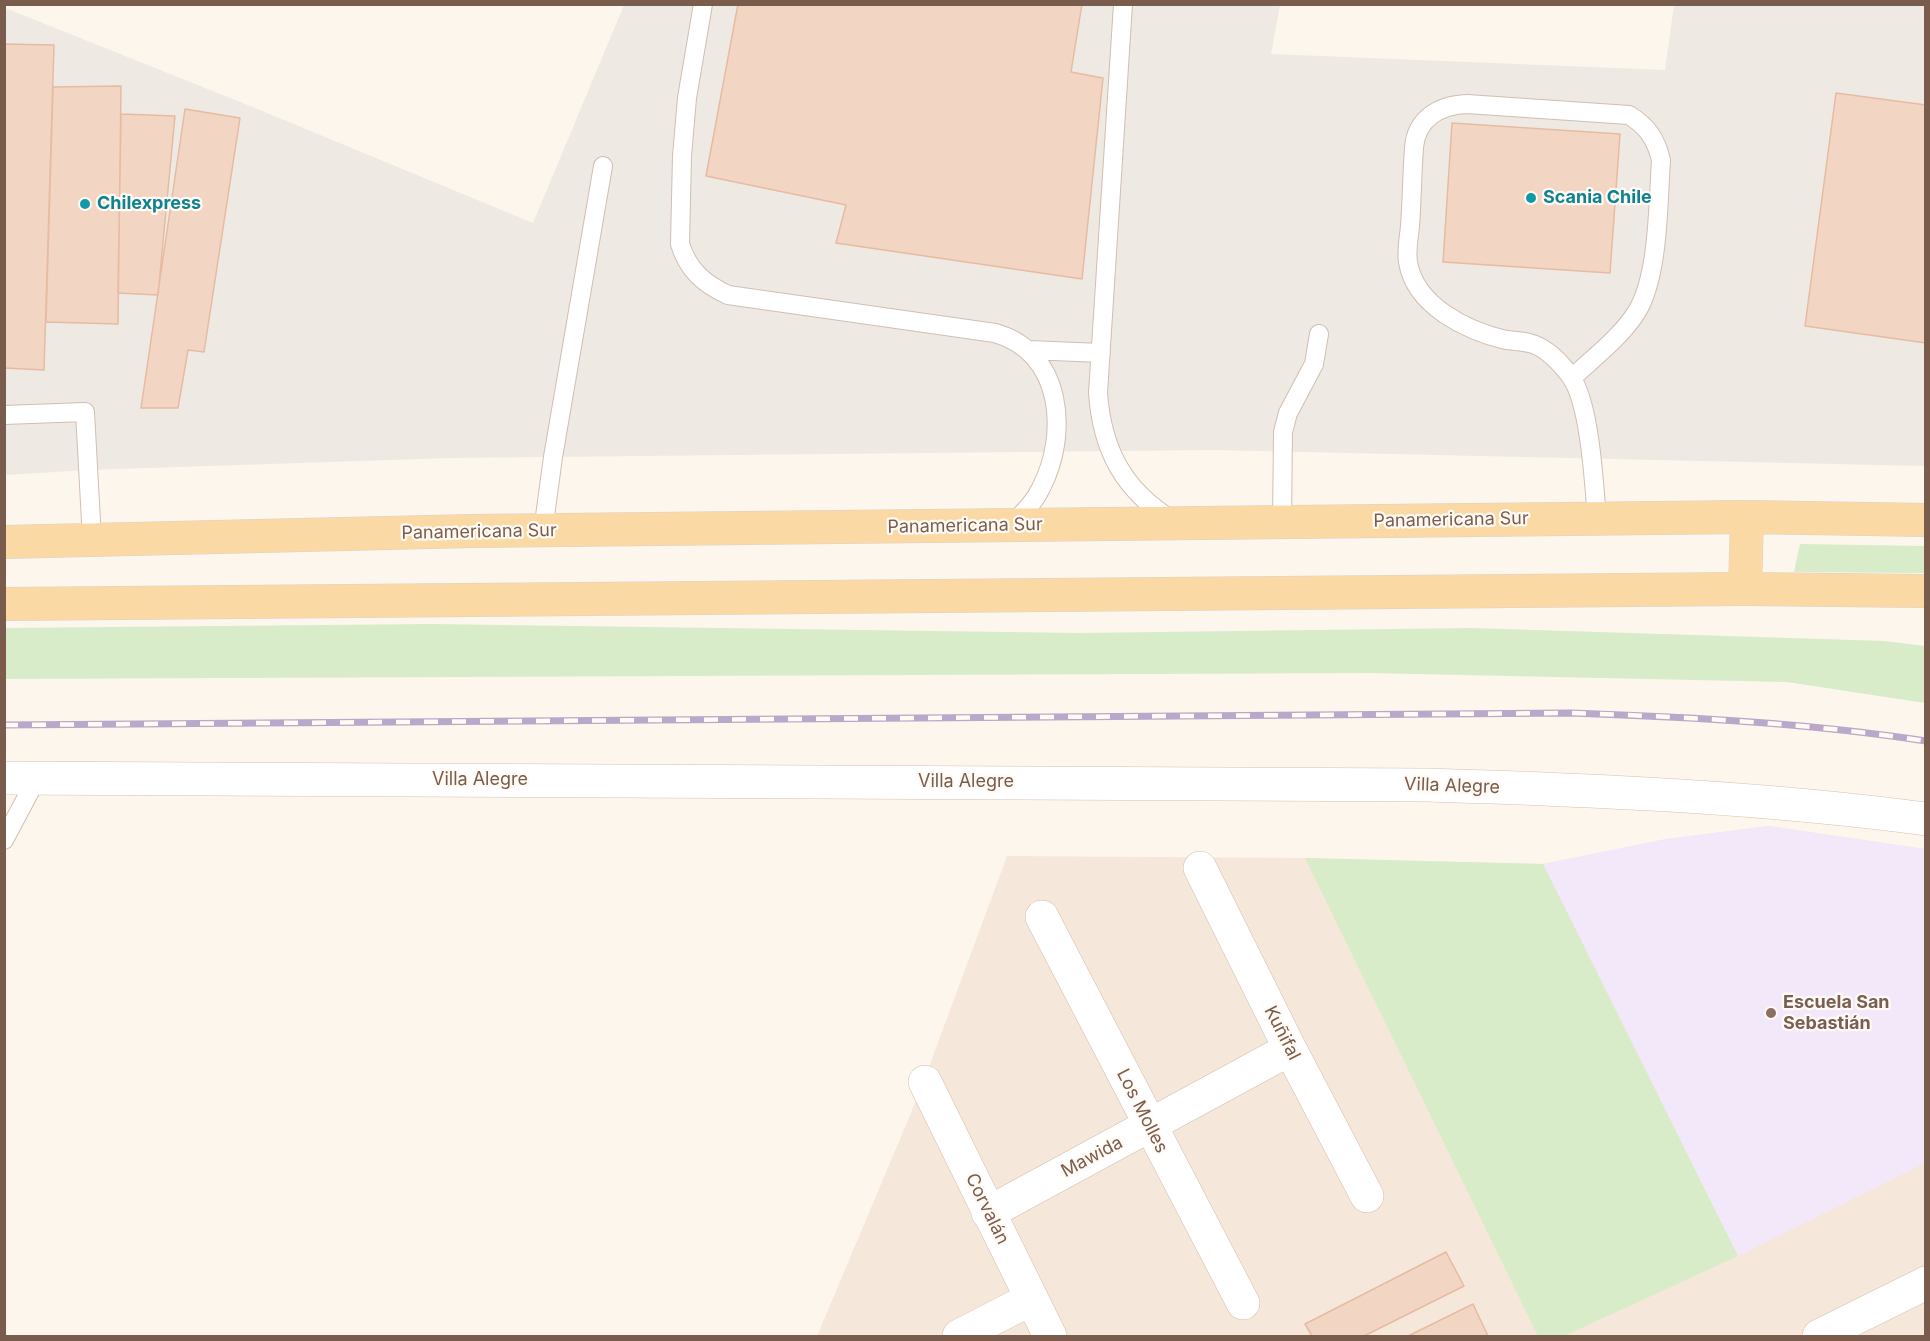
<!DOCTYPE html>
<meta charset="utf-8">
<style>
body{margin:0}
#map{position:relative;width:1930px;height:1341px;overflow:hidden;background:#fdf6ec;font-family:Inter,sans-serif}
canvas{display:block}
.frame{position:absolute;inset:0;border:6px solid #7a5c4d;pointer-events:none}
</style>
<div id="map">
<canvas width="1930" height="1341"></canvas>
<div class="frame"></div>
</div>
<script>
const ctx = document.querySelector('canvas').getContext('2d');
ctx.lineJoin = 'round';
function fill(path, color) { ctx.fillStyle = color; ctx.fill(path, 'evenodd'); }
function stroke(path, color, width, dash) { ctx.strokeStyle = color; ctx.lineWidth = width; ctx.lineCap = dash ? 'butt' : 'round'; ctx.setLineDash(dash || []); ctx.stroke(path); }
function label(font, color, halo, rows, align = 'center') {
  ctx.font = font + ' Inter,sans-serif'; ctx.lineWidth = 4.5; ctx.setLineDash([]); ctx.textBaseline = 'middle'; ctx.strokeStyle = halo; ctx.fillStyle = color; for (const [text, x, y, turn = 0] of rows) {
    ctx.save(); ctx.translate(x, y); ctx.rotate((+turn || 0) * Math.PI / 180); ctx.textAlign = isNaN(turn) ? turn : align; if (halo) ctx.strokeText(text, 0, 0); ctx.fillText(text, 0, 0); ctx.restore();
  }
}
fill(new Path2D(`
 M 1769,826 L 1925,849 L 1925,1336 L 817,1336 L 919,1094 L 1007,856 L 1305,858 L 1543,864 L 1666,839 Z`), '#f5e8da');
fill(new Path2D(`
 M 624,5 L 1280,5 L 1271,54 L 1665,70 L 1674,5 L 1925,5 L 1925,466 L 1214,450 L 450,458 L 88,470 L 5,475 L 5,8 L 255,108 L 533,223 Z`), '#efe9e4');
fill(new Path2D(`
 M 1769,826 L 1925,849 L 1925,1163 L 1738,1256 L 1543,864 L 1666,839 Z`), '#f3e8fa');
fill(new Path2D(`
 M 1800,544 L 1925,546 L 1925,573 L 1794,572 Z
 M 431,624 L 1079,633 L 1472,628 L 1885,641 L 1925,646 L 1925,703 L 1787,682 L 1370,673 L 5,679 L 5,628 Z
 M 1305,858 L 1543,864 L 1738,1256 L 1564,1336 L 1538,1336 Z`), '#d8ecc9');
const building = new Path2D(`
 M 738,4 L 1082,4 L 1071,72 L 1103,78 L 1082,279 L 836,243 L 846,205 L 706,176 Z
 M 4,44 L 54,45 L 44,370 L 4,368 Z
 M 121,86 L 118,324 L 46,322 L 53,87 Z
 M 1836,93 L 1926,105 L 1926,343 L 1805,326 Z
 M 185,109 L 240,118 L 204,352 L 188,350 L 178,408 L 141,408 Z
 M 121,114 L 175,116 L 158,295 L 118,293 Z
 M 1452,123 L 1620,134 L 1610,273 L 1443,262 Z
 M 1446,1252 L 1464,1286 L 1364,1336 L 1312,1336 L 1305,1324 Z
 M 1473,1304 L 1488,1336 L 1408,1336 Z`);
fill(building, '#f3d5c3');
stroke(building, '#e6bba3', 1.5);
const lane = new Path2D(`
 M 703,4 L 687,98 L 682,156 L 680,244 C 688,270 704,284 728,295 L 995,333 C 1063,352 1069,434 1041,488 C 1034,503 1023,513 1012,524
 M 1123,4 L 1098,393 C 1102,449 1123,490 1172,520
 M 1029,350 L 1101,353
 M 1572,378 C 1593,358 1620,338 1636,313 C 1659,278 1658,202 1661,160 C 1656,139 1647,126 1629,115 L 1467,104 C 1439,105 1416,119 1414,148 C 1412,174 1412,200 1410,226 C 1409,238 1406,249 1408,262 C 1415,306 1467,331 1506,340 C 1514,341 1521,341 1529,343 C 1545,346 1561,363 1571,377 C 1590,404 1594,483 1597,519
 M 4,415 L 85,412 L 92,540
 M 1282,522 L 1283,432 L 1288,413 L 1314,364 L 1319,334
 M 543,531 L 553,457 L 603,166
 M 4,840 L 37,778`);
const street = new Path2D(`
 M 1200,868 L 1290,1049 L 1367,1196
 M 1042,917 L 1243,1303
 M 925,1082 L 1050,1336
 M 988,1213 L 1290,1049
 M 959,1336 L 1031,1299`);
const secondary = new Path2D(`
 M 4,778 L 1427,785 C 1594,790 1760,797 1926,819
 M 1819,1336 L 1926,1283`);
const primary = new Path2D(`
 M 4,542 L 472,531 L 1747,517 L 1926,520
 M 1745,589 L 1747,517
 M 4,604 L 1745,589 L 1926,591`);
stroke(lane, '#d1beb0', 20);
stroke(street, '#d1beb0', 34);
stroke(secondary, '#d6c0b0', 34);
stroke(primary, '#dad1cd', 34);
stroke(lane, '#fff', 18);
stroke(street, '#fff', 33);
stroke(secondary, '#fff', 33);
stroke(primary, '#fbd9a5', 33);
const rail = new Path2D(`
 M 4,725 L 1571,713 C 1689,717 1808,723 1926,741`);
stroke(rail, '#b9a8c9', 7);
stroke(rail, '#fffaf3', 4.5, [14]);
for (const [x, y, r, color] of [
 [1531,198,6,"#0f9aa8"],
 [85,204,6,"#0f9aa8"],
 [1771,1013,6,"#8d6e63"]
]) { const dot = new Path2D(); dot.arc(x, y, r, 0, 2 * Math.PI); ctx.fillStyle = color; ctx.fill(dot); stroke(dot, '#fffaf3', 2); }
label('bold 18px', '#0d838f', '#fffaf3', [
 ["Scania Chile",1543,198],
 ["Chilexpress",97,204]
], 'left');
label('18px', '#7a5c4d', '#fffaf3', [
 ["Panamericana Sur",1451,520,-1],
 ["Panamericana Sur",965,526,-1],
 ["Panamericana Sur",479,532,-1],
 ["Villa Alegre",480,780],
 ["Villa Alegre",966,782],
 ["Villa Alegre",1452,786,2],
 ["Kuñifal",1282,1033,63],
 ["Los Molles",1142,1111,63],
 ["Mawida",1092,1157,-28],
 ["Corvalán",987,1209,64]
]);
label('bold 18px', '#785e54', '#fffaf3', [
 ["Escuela San",1783,1003],
 ["Sebastián",1783,1024]
], 'left');
</script>
